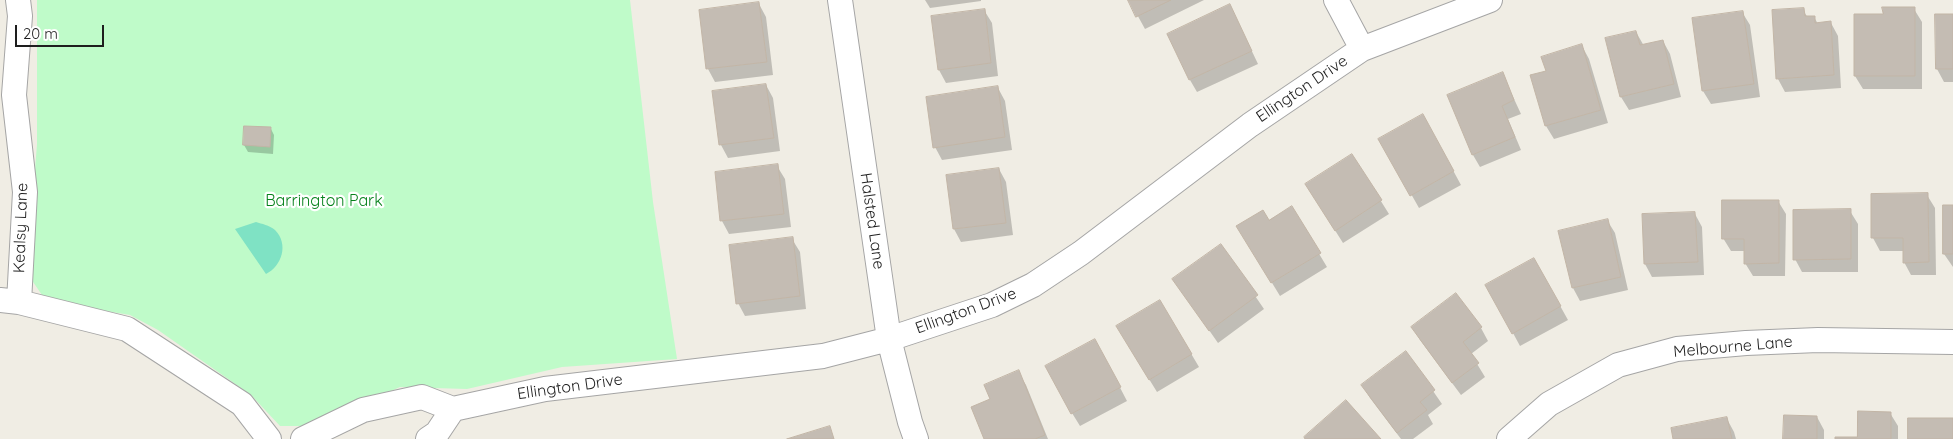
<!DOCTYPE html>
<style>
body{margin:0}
#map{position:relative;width:1953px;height:439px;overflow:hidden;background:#f0ede4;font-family:Quicksand,sans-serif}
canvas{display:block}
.scale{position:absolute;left:15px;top:25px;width:89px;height:22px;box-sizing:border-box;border:2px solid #1e1e1e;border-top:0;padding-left:6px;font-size:15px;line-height:18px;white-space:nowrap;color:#1e1e1e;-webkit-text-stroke:4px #fff;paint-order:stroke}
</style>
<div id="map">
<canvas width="1953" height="439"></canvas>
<div class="scale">20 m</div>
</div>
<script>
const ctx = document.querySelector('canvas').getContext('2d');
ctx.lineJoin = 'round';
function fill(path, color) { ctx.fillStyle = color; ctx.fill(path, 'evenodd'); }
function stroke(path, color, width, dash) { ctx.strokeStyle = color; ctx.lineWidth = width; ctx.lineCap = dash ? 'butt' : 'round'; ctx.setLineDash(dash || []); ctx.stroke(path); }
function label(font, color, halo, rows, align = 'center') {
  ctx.font = font + ' Quicksand,sans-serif'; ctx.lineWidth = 4.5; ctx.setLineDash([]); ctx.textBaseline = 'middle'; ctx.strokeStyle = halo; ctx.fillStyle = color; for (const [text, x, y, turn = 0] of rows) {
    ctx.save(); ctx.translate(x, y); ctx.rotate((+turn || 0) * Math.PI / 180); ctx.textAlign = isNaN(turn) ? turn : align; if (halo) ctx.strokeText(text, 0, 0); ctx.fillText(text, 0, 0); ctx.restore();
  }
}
fill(new Path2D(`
 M 37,0 L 630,0 L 653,202 L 677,359 L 562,367 L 467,389 L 400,387 L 314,426 L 280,426 L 251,395 L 158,330 L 130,315 L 46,301 L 27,273 L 37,144 Z`), '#bffbc9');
fill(new Path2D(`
 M 256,222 C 262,224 269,225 275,230 C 289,244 282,266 266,274 L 235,229 Z`), '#7fe2c4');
fill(new Path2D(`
 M 925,0 L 981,0 L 981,1 L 930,8 Z
 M 1129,0 L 1204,0 L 1145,29 Z
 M 759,4 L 766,17 L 773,75 L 715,82 L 708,69 Z
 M 1230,5 L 1258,64 L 1197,92 L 1190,80 Z
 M 1914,9 L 1922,22 L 1922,89 L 1863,89 L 1855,76 Z
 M 984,10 L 992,23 L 998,76 L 946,83 L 939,70 Z
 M 1803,10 L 1808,18 L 1814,17 L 1818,24 L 1831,23 L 1838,36 L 1841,88 L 1785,92 L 1778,79 Z
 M 1742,12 L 1750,25 L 1760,97 L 1711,104 L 1703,91 Z
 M 1953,15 L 1953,82 L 1944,82 L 1937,69 Z
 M 1636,32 L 1644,46 L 1663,41 L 1670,54 L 1681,97 L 1629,110 L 1621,97 L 1607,39 Z
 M 1582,46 L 1589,59 L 1608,123 L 1554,139 L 1546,126 L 1532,76 L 1547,72 Z
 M 1502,73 L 1521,114 L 1508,119 L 1521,150 L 1480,167 L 1473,155 Z
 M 766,85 L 773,98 L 780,151 L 728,158 L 721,145 L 713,92 Z
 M 998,88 L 1005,101 L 1012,150 L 942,160 L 935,147 Z
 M 1430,128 L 1461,185 L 1419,208 L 1380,139 Z
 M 271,129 L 274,135 L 273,154 L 248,152 L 244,145 Z
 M 1352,155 L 1389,214 L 1343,243 L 1314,197 Z
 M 777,166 L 785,179 L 791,227 L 729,234 L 722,221 L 716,173 Z
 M 999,169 L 1006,182 L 1013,235 L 961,242 L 954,229 L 947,176 Z
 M 1927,195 L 1935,208 L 1936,275 L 1911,275 L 1904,262 L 1904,251 L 1880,251 L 1873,238 Z
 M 1778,201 L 1786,214 L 1785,276 L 1753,276 L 1745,263 L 1745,251 L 1731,251 L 1723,238 Z
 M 1944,206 L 1953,206 L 1953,267 L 1944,254 Z
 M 1291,207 L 1327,267 L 1280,296 L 1238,227 L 1269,221 Z
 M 1850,211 L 1858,224 L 1858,272 L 1802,272 L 1795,259 Z
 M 1695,214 L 1702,227 L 1704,275 L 1652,277 L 1645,264 L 1643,216 Z
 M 1607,220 L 1615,233 L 1628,290 L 1580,301 L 1573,288 Z
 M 792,239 L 800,252 L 806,309 L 745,316 L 738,303 Z
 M 1221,246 L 1264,309 L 1218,343 L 1174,280 Z
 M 1534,259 L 1568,320 L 1520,346 L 1487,285 Z
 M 1160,301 L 1199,367 L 1157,392 L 1125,340 Z
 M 1412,327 L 1481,328 L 1488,341 L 1471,354 L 1485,377 L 1461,395 L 1420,340 Z
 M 1406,352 L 1442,404 L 1428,415 L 1433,424 L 1413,439 L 1401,439 L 1370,398 L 1362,385 Z
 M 1102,353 L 1127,401 L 1080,426 L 1072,413 Z
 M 1018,372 L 1026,385 L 1048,439 L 985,439 L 992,400 Z
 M 1890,413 L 1898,426 L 1898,439 L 1836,439 L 1858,439 Z
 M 1817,417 L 1824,430 L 1824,439 L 1785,439 Z
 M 1727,419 L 1734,432 L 1736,439 L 1674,439 Z`), '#0003');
const building = new Path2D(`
 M 1128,0 L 1171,0 L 1136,17 Z
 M 759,2 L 767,62 L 706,69 L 699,10 Z
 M 1230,4 L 1252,51 L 1189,80 L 1167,34 Z
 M 1882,7 L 1915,7 L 1915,76 L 1854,76 L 1854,14 L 1883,14 Z
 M 1804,8 L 1805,16 L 1815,16 L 1815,23 L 1831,21 L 1834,75 L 1776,79 L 1772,10 Z
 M 985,9 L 991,63 L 938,70 L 931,16 Z
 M 1743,11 L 1754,84 L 1702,91 L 1692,18 Z
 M 1935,14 L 1953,14 L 1953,69 L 1936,69 Z
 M 1636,31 L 1640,45 L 1663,40 L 1674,84 L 1620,97 L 1605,38 Z
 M 1582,44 L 1601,110 L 1545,126 L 1530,75 L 1546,71 L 1541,57 Z
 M 1503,72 L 1514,100 L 1502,106 L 1515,137 L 1472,155 L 1447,95 Z
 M 766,84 L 774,138 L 719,145 L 712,91 Z
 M 998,86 L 1005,137 L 933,148 L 926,97 Z
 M 1423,114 L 1454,171 L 1410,196 L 1378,139 Z
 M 244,126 L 271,127 L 270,147 L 243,145 Z
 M 1352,154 L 1382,200 L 1335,231 L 1305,184 Z
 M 778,164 L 784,214 L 720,221 L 715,172 Z
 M 999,168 L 1006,223 L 953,229 L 946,175 Z
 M 1928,193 L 1929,262 L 1903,263 L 1903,238 L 1871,238 L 1871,194 Z
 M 1722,200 L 1779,200 L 1779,263 L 1744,264 L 1744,239 L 1722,239 Z
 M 1943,205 L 1953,205 L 1953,254 L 1943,254 Z
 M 1292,206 L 1321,253 L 1271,283 L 1236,226 L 1263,210 L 1269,220 Z
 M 1851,209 L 1851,259 L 1793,260 L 1793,210 Z
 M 1695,212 L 1698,262 L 1644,264 L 1642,214 Z
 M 1608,219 L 1621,277 L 1572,288 L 1558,231 Z
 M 793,237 L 800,296 L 736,304 L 729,245 Z
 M 1221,244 L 1258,295 L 1209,331 L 1172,279 Z
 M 1534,258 L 1561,306 L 1512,334 L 1485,285 Z
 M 1456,293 L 1482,327 L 1463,342 L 1479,363 L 1452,383 L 1411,327 Z
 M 1160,300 L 1192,354 L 1149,380 L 1116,326 Z
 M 1095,339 L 1121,387 L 1071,414 L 1045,366 Z
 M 1406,351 L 1435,390 L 1420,402 L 1427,410 L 1397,433 L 1361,385 Z
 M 1019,370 L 1045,435 L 1035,439 L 984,439 L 971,407 L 990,399 L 984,385 Z
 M 1346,400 L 1381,439 L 1305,439 L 1304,437 Z
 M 1858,411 L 1891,412 L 1891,439 L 1835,439 L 1835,437 L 1857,437 Z
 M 1784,415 L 1817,416 L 1817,439 L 1783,439 Z
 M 1727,417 L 1732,439 L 1673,439 L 1671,428 Z
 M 1908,418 L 1953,418 L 1953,439 L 1908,439 Z
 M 830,426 L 834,439 L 787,439 Z`);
fill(building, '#c4bcb3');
stroke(building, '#c2b5a6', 1);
const street = new Path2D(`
 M 18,0 L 20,16 L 14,95 L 25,192 L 19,302
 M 840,0 L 889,339 L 910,422 L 916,439
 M 1336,0 L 1362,49
 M 0,300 L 19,302 L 127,329 L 242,404 L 269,439
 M 303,439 L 363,410 L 422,397 L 453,409 L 545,389 L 823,356 L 889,339 L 992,305 L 1033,285 L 1081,253 L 1250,125 L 1362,49 L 1490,0
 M 428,439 L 437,433 L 453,409
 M 1509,439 L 1549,404 L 1618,365 L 1677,349 L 1746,343 L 1818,340 L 1953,342`);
stroke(street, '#a5a5a5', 26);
stroke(street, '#fff', 24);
label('16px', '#1e1e1e', '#fff', [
 ["Ellington Drive",1302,89,-34],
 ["Halsted Lane",872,221,82],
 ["Kealsy Lane",21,228,-88],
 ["Ellington Drive",966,311,-20],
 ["Melbourne Lane",1733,347,-5],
 ["Ellington Drive",570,387,-8]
]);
label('16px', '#07821c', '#fff', [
 ["Barrington Park",324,201]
]);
</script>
